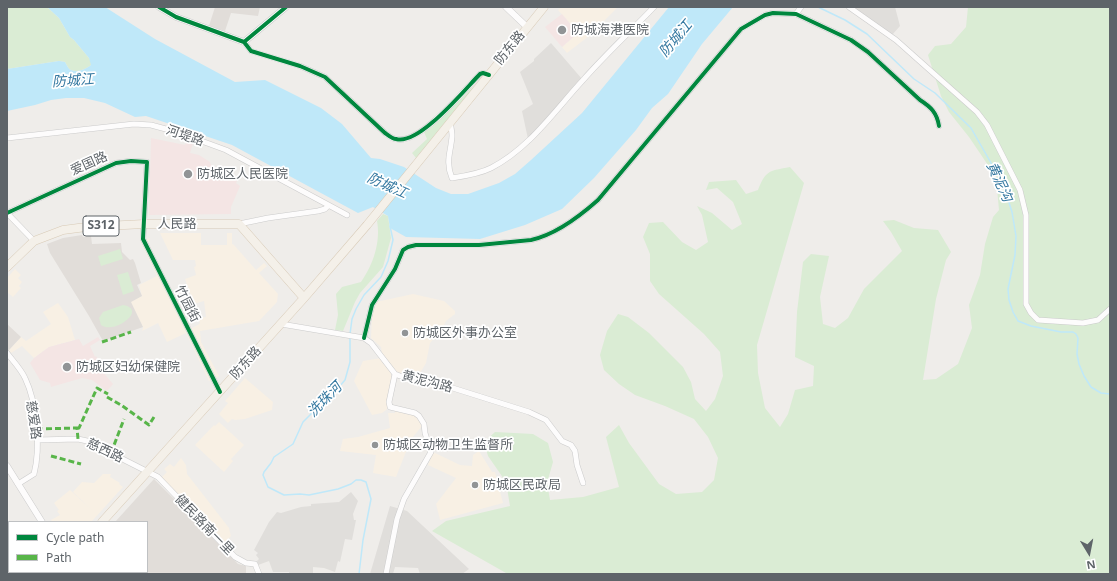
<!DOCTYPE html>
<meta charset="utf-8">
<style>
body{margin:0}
#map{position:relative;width:1117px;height:581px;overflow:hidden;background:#efedea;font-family:"Noto Sans",sans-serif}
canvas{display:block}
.frame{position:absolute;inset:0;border:8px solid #5e6469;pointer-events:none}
.legend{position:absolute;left:8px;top:521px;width:140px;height:52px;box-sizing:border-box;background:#fff;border:1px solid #bfc1c3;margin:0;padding:5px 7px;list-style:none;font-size:12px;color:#5e6469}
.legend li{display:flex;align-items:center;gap:8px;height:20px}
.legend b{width:20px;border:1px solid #bfc1c3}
.north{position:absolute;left:1069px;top:533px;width:40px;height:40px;-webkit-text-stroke:3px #fff;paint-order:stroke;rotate:170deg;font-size:11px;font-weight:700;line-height:16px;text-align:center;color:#5e6469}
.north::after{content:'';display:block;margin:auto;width:14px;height:18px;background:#5e6469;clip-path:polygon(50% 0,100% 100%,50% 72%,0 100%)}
</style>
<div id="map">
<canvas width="1117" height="581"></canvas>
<div class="frame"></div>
<ul class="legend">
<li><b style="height:5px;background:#00873e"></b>Cycle path</li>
<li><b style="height:5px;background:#58b549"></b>Path</li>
</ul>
<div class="north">N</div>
</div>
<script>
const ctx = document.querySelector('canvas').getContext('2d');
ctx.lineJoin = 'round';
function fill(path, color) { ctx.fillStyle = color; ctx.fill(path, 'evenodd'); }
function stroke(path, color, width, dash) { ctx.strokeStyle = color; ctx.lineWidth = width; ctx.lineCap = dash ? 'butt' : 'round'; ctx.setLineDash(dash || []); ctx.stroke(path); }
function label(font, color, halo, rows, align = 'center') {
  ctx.font = font + ' "Noto Sans","Noto Sans SC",sans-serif'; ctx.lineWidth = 3.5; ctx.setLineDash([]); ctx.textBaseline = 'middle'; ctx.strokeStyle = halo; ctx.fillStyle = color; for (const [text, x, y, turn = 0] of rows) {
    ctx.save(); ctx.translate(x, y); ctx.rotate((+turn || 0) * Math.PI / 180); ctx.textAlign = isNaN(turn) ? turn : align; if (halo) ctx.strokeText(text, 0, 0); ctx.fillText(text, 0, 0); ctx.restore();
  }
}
fill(new Path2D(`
 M 562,7 L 618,7 L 589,36 L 567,53 L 562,47 L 578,33 L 558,10 Z
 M 160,233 L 201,233 L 201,245 L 227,245 L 227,233 L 232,233 L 232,244 L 234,245 L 256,270 L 264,263 L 267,266 L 259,273 L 278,294 L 277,302 L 259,321 L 200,331 L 201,342 L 219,376 L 209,381 L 186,333 L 167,342 L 158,323 L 142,331 L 143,327 L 130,302 L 142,296 L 139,285 L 157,276 L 140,241 L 150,238 L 148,243 L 190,329 L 198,325 L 200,323 L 198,318 L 206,317 L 204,301 L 194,304 L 185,279 L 196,275 L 194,267 L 196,266 L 195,260 L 173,260 Z
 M 15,269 L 21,275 L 18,278 L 22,282 L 19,286 L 21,288 L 13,297 L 7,292 L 7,278 Z
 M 413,294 L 444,301 L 455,311 L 455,314 L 446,321 L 442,329 L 430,343 L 426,363 L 419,375 L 398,373 L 382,355 L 381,347 L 371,338 L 372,315 L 376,302 Z
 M 58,303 L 68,317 L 75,340 L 49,347 L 34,358 L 22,346 L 11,353 L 9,350 L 21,337 L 26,341 L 51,324 L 43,312 Z
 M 381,358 L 390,370 L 392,378 L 389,406 L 386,410 L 382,413 L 372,415 L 354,381 L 363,361 Z
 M 245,378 L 273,402 L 272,410 L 245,419 L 235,420 L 232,419 L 228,423 L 219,414 L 228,403 L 225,401 Z
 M 395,410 L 413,415 L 420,419 L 423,425 L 411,439 L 396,477 L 373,473 L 376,455 L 340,451 L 343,439 L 358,437 L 390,428 L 388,413 L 395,413 Z
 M 219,422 L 244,445 L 231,459 L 233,461 L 224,472 L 195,445 L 214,425 L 215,426 Z
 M 479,451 L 492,472 L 495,472 L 503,503 L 440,520 L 436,504 L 456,478 L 428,465 L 433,452 L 460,465 L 472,466 L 473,455 Z
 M 181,458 L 186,465 L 187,474 L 229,528 L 231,536 L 224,543 L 161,478 L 167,472 L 164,469 L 170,464 L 174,467 Z
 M 103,474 L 111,474 L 110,477 L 120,483 L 119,484 L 123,487 L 92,521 L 52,522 L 51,520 L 60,515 L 57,511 L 59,510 L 54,503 L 70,490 L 93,511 L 73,492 L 82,482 L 94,483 Z`), '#f8f0e4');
fill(new Path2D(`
 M 852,7 L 895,7 L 900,26 L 892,35 Z
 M 551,43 L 582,79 L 528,139 L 522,111 L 533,104 L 520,72 L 534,61 L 534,59 Z
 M 351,492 L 358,501 L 353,514 L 354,520 L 356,520 L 352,540 L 345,539 L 340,562 L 338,561 L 335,572 L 324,568 L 313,567 L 313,574 L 289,574 L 289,572 L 273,572 L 269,561 L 258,565 L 257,561 L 259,559 L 256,555 L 258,553 L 254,550 L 269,522 L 277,512 L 281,513 L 301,507 L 311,506 L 311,504 L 339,502 Z
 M 390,506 L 407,511 L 469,569 L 462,574 L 420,574 L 418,568 L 395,567 L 393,574 L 370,574 Z`), '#e0dedb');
fill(new Path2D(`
 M 215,7 L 260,7 L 258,16 L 231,13 L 225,31 L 209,26 Z
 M 82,235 L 83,237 L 91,236 L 92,244 L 121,243 L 122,252 L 130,260 L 133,259 L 135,263 L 141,283 L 137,285 L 142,296 L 131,302 L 143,327 L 103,341 L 89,316 L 50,253 L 47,244 L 63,238 Z
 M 7,324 L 21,337 L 9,350 L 7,349 Z
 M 154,479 L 177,502 L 181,509 L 197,522 L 238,564 L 246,566 L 246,573 L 257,574 L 86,574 L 86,572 L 147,572 L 147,522 L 115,522 Z`), '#e1ddd9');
fill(new Path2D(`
 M 562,14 L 578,33 L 562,47 L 545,27 Z
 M 151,138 L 185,145 L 187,140 L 193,143 L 190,153 L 199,155 L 210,162 L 211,165 L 238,179 L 236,183 L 240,186 L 231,207 L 231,214 L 149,215 Z
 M 98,337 L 100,340 L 90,346 L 95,357 L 96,356 L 98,359 L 102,371 L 113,384 L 107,391 L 92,380 L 82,378 L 51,387 L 50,383 L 40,380 L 30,363 L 34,358 L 49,347 L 79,339 L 83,346 Z`), '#f4e5e4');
fill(new Path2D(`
 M 7,7 L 48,8 L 59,18 L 70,37 L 74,40 L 89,58 L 91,61 L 91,65 C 86,69 77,73 71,70 C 68,69 67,65 65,62 L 59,61 L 7,69 Z
 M 968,7 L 1110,7 L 1110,574 L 583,574 L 582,573 L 577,574 L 511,574 L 506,573 L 432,531 L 446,521 L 510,506 L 506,482 L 488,456 L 484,442 L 495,432 L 533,434 L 548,443 L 553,462 L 547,483 L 550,500 L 583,497 L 619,487 L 606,437 L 619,425 L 629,443 L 659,484 L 676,494 L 702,492 L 714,480 L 718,458 L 708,437 L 694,419 L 665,406 L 635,395 L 619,384 L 604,370 L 600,355 L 607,331 L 618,314 L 628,317 L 649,333 L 683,367 L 691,382 L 695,399 L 706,411 L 715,399 L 723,376 L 720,352 L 704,334 L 659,294 L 650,281 L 650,254 L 643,237 L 649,223 L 663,222 L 682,242 L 696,250 L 708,242 L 702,215 L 697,206 L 712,213 L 732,230 L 742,224 L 733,202 L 717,188 L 706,190 L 709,182 L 736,180 L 746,194 L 758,190 C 766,170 769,171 790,167 L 804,183 L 757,345 L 758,373 L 765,408 L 780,427 L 788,414 L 795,390 L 813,386 L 814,366 L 795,357 L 797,312 L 803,262 L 811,254 L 829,256 L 820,297 L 823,324 L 835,328 L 848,318 L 864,289 L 902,251 L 891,232 L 883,221 L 894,220 L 914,228 L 938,230 L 951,252 L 946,260 L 936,299 L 923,380 L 936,379 L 958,364 L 972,328 L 969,305 L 980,275 L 985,244 L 993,217 L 999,210 L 996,177 L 969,137 L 949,112 L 941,96 L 928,55 L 935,46 L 951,44 L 966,27 Z
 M 474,86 L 474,87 L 416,158 L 412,153 L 427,139 L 424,132 L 436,123 Z
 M 383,214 L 388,216 L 391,238 L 383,267 L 360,293 L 355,302 L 343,331 L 335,330 L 338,315 L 336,294 L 342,287 L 361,282 C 373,265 381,242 377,221 Z
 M 120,249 L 123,259 L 101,266 L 98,256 Z
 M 128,272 L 134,291 L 123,295 L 117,275 Z
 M 123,305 C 148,309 115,335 101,325 L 99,318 L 103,312 Z`), '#daecd4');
fill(new Path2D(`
 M 47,7 L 105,7 L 155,39 L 235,82 L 265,80 L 321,108 L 342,124 L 371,158 L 380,159 L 404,167 L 436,188 L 451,194 L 468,194 L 499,183 L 515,174 L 531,160 L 582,113 L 669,7 L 733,7 L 702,44 L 668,94 L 652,108 L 636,130 L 594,178 L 562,209 L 525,225 L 480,239 L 406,237 L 390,228 L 388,216 L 373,207 L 358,213 L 232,145 L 146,116 L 135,117 L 105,103 L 84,98 L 66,98 L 51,100 L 35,105 L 7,111 L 7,69 L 59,61 L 65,62 C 67,65 68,69 71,70 C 77,73 86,69 91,65 L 89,58 L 74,40 L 70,37 L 59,18 Z`), '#bfe8f9');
stroke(new Path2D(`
 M 749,7 L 754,7
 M 818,7 L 845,20 L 867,34 L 914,79 L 935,93 L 971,128 L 1003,184 L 1012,212 L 1016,236 L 1015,255 L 1008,289 L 1009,300 L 1013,312 L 1018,321 L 1031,326 L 1061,332 L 1073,332 L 1076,334 L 1078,338 L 1077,354 L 1079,364 L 1084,376 L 1091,387 L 1101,393 L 1110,394
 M 350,334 L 352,319 L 356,309 L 364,295 L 381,277 L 388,261 L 393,240 L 390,226
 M 350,337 L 350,362 L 345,380 L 326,402 L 314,411 L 303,422 L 293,444 L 274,457 L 271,463 L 264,472 L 263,475 L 268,487 L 284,495 L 300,494 L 309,495 L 338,489 L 351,484 L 356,480 L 361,480 L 366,482 L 371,499 L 363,540 L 359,574`), '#bfe8f9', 1.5);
const minor = new Path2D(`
 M 849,7 L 896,40 L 977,112 L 987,125 L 1020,190 L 1026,215 L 1026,304 L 1031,313 L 1038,320 L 1083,323 L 1098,320 L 1110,309
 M 796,14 L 801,7
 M 244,42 L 251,51 L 300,66 L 325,77 L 385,133 C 388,135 392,139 396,139 C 419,146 465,89 480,74 L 483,73 L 489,75
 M 450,122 C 451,127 452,131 452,136 C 451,152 445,161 452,178 C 465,176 479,174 491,168 C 530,148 555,110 584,79 C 606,54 631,31 654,7
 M 7,138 L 134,124 L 151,125 L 177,132 L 226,150 L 347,215
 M 7,213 L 116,163 L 131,161 L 147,162 L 143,239 L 220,392
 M 7,213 L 34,241
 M 239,224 L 268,218 L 318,211 L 325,209 L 328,206
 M 281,324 L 364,338 L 371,343 L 395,374 L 400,376 L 421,378 L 529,412 L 546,420 L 562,441 L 571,445 L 575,451 L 577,465 L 583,483
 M 364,338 L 372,305 L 395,269 L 403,250 L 408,247 L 416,245 L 479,245 L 531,240 C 554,235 580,216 598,200 L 741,29 L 765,15 L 773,13 L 796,14 L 851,40 L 868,52 L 920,100 C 931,107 937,113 939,126
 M 7,353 C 13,361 21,369 25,378 C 37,403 41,447 34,474 L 18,484
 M 37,440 L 78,439 L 87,441 L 158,477 L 235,557 L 246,563 L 255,564 L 259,574
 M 386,574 L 397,519 L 404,499 L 431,452 L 425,433 L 424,424 L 419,416 L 415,413 L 390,407 L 389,402 L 395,374`);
const tertiary = new Path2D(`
 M 159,7 L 176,17 L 244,42 L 286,7
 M 506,7 L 527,27
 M 7,466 L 42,522
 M 73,572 L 74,574`);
const primary = new Path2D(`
 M 7,267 L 34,241 L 63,230 L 86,227 L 144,224 L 239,224 L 304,298
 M 102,522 L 304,298 L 367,225 L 544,7
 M 51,574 L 53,572`);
stroke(minor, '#cbcbcb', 6);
stroke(tertiary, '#cbcbcb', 7);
stroke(primary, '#d8cab6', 9);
stroke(minor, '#fdfcfc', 5);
stroke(tertiary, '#fdfcfc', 6);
stroke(primary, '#f4f0e9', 8);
stroke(new Path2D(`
 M 102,342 L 131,332
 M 107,397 L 121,405 L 149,425 L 154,417
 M 77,428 L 79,428 L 97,388 L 108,394
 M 37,429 L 77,428 L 78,439
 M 111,453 L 124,419
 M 51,456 L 81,464`), '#58b549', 3, [6, 3]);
stroke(new Path2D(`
 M 159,7 L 176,17 L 244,42
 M 244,42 L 251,51 L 300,66 L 325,77 L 385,133 C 388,135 392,139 396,139 C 419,146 465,89 480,74 L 483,73 L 489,75
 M 244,42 L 286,7
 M 7,213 L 116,163 L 131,161 L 147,162 L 143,239 L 220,392
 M 364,338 L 372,305 L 395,269 L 403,250 L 408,247 L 416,245 L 479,245 L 531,240 C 554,235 580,216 598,200 L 741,29 L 765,15 L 773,13 L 796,14 L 851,40 L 868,52 L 920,100 C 931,107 937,113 939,126`), '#00873e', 4);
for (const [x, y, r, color] of [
 [562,30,5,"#919496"],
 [188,174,5,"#919496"],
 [405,333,4,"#919496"],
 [67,367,5,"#919496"],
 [375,445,4,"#919496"],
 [475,485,4,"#919496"]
]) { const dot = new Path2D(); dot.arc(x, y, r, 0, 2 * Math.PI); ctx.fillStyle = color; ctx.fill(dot); stroke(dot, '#fff', 1.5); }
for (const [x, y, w] of [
 [101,226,36]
]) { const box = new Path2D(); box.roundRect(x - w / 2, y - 10, w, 20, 3); ctx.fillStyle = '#fff'; ctx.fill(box); stroke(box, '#5e6469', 1); }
label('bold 12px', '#5e6469', null, [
 ["S312",101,226]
]);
label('13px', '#5e6469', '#fff', [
 ["防城海港医院",571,30],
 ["防城区人民医院",197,174],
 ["防城区外事办公室",413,333],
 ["防城区妇幼保健院",76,367],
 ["防城区动物卫生监督所",383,445],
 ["防城区民政局",483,485]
], 'left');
label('13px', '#5e6469', '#fff', [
 ["防东路",510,48,-51],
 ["河堤路",185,136,19],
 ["爱国路",89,164,-24],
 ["人民路",177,224],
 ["竹园街",187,304,63],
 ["防东路",246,363,-48],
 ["黄泥沟路",427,382,14],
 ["慈爱路",33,420,82],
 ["慈西路",105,451,25],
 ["健民路南一里",204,525,46]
]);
label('italic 14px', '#3478a0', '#fff', [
 ["防城江",676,39,-50],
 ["防城江",73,81,-4],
 ["黄泥沟",999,182,65],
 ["防城江",387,186,24],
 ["洗珠河",325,400,-46]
]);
</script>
